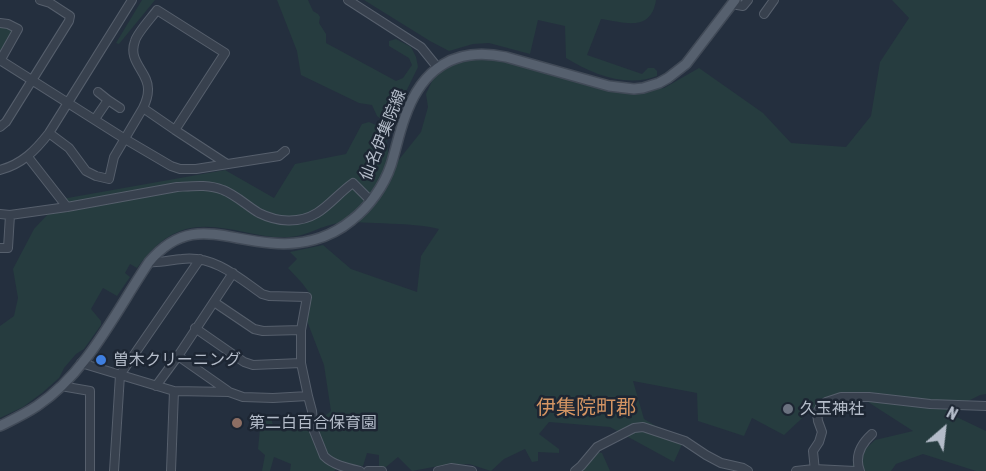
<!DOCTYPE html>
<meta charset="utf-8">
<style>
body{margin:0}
#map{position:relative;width:986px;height:471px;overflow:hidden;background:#242f3e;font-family:"Asap Condensed",sans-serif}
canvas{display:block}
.north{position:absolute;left:914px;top:399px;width:60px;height:60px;-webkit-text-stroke:4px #1d2633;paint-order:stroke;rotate:28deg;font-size:16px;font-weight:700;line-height:24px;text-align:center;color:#b4bcc9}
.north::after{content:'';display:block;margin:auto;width:21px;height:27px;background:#b4bcc9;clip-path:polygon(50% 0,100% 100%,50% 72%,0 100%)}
</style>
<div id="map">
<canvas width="986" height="471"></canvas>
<div class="north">N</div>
</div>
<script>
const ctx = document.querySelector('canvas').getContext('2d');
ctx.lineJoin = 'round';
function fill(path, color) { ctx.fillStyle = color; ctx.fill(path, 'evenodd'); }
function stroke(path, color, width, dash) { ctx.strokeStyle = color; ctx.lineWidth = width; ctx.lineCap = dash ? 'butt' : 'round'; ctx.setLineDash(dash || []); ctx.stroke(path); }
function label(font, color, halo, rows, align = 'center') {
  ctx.font = font + ' "Asap Condensed","Noto Sans JP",sans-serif'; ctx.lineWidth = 5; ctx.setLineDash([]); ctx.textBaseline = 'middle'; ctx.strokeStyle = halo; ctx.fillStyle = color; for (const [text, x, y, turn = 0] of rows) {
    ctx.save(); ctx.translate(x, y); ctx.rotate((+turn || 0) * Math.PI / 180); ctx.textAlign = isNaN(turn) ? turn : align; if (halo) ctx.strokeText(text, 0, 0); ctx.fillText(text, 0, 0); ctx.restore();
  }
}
fill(new Path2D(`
 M 142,0 L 155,0 L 119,44 L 116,43 Z
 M 277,0 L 308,0 L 313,11 L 318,14 L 320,17 L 319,23 L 326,34 L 326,43 L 396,81 L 403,78 L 412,65 L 409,58 L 389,46 L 389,41 L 396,39 L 411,47 L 416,57 L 418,67 L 400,104 L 391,126 L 377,116 L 372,105 L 359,103 L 301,75 L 297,51 Z
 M 364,0 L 656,0 C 651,33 624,22 601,19 L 587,55 L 642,74 L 648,68 L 654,68 L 657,71 L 657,76 C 626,88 592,74 566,58 L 565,26 L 538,20 L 530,54 L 489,43 L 473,44 L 449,51 L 430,41 Z
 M 892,0 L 986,0 L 986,394 L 980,395 L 946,412 L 986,431 L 986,471 L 976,471 L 923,454 L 896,464 L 891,471 L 850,471 L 855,459 L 875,440 L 913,431 L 854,393 L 813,408 L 784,435 L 752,418 L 744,436 L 698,421 L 697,393 L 633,381 L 644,419 L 683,442 L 674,462 L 610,427 L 549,422 L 539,434 L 559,449 L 559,453 L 538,452 L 538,461 L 532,462 L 525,449 L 504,459 L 491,471 L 469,464 L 439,466 L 412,471 L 398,457 L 386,467 L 379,466 L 379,455 L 367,453 L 363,466 L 345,463 L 334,471 L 290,471 L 291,464 L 274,457 L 270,471 L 262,471 L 265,455 L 258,449 L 261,418 L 272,417 L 272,423 L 278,428 L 314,424 L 331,411 L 324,365 L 307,321 L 311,295 L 302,283 L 288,268 L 297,259 L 290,252 L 323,245 L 351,269 L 417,292 L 421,256 L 439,229 C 419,224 396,224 375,223 C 363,223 350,221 339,223 C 322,225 307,236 290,237 C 256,240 221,220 186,229 C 165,235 150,250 137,268 L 130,264 L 125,273 L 130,277 L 117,296 L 103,288 L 91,309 L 101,321 L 101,325 L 84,349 L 76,354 L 64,368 L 59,378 L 42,393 L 23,407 L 0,418 L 0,326 L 14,316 L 18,298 L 13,269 L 34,229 L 62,199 L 225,170 L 274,198 L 295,164 L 346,154 L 362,124 L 369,122 L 385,129 L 389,159 L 397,162 L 421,132 L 428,107 L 426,94 L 433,79 L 444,68 L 467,58 L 490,57 L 639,92 L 664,88 L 699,68 L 763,113 L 791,143 L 846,147 L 871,116 L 880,62 L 909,18 Z
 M 0,26 L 12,29 L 13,33 L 0,53 Z
 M 596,452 L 602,453 L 610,471 L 581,471 Z`), '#263c3f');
const minor = new Path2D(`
 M 348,0 L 421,47 L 438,68
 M 732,4 L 743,6 L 748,0
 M 157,10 L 225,53 L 175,130 L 143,108 C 146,102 148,97 148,90 C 149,72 127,62 135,41 C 137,33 152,17 157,10 Z
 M 764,14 L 774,0
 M 0,23 L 8,24 L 18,29 L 0,61
 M 0,60 L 125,139 L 171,166 L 180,169 L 196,169 L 279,156 L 285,151
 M 98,92 L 108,100
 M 95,119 L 108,100 L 120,108
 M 0,127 L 6,122 L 69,21 L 70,16 L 50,3 L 40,0
 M 175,130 L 227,164
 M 49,133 L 69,148 L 86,171 L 96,176 L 109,179 L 114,157 L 143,108
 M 28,157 L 67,207
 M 0,170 C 22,164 35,151 49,133 L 132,0
 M 0,214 L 10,215 L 67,207 L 177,187 C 193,186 209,184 223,190 C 236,195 247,206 259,213 C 277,222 299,224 317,213 C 330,205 340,192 353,183 L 371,201
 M 0,248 L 8,248 L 10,215
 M 149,262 C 160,263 170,260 182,259 C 213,255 238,277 262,294 L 269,296 L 307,297 L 301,330 L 301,363 L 308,396 L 312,411 L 314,431 L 324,456 C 333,465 347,468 360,471
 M 214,302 L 254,329 L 263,331 L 301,330
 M 195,328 L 244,362 L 253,365 L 301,363
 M 178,356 L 228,391
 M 81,363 L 174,391 L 229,392 L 243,397 L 273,398 L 308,396
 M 61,386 L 90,391 L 90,471
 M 156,386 L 178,356 L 233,273
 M 114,471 L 120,375 L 200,259
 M 171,471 L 174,391
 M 368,471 L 382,471
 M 438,471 L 451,468 L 472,471
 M 575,471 L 581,466 L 597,447 L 634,428 L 643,427 L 685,441 L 706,455 L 721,463 L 743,468 L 748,471
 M 796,471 L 814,469 L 855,471
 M 815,471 L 813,451 L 819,442 L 822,432 L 818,421 L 817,413 L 820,407 L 826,402 L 841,397 L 869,397 L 930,404 L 986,406
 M 860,471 C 854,456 861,444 872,434`);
const major = new Path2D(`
 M 0,426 C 12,420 25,414 37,406 C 87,373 116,311 149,262 C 188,216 221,239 271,243 C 300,246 329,239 352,220 C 369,207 384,186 391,165 C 396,149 399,133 405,117 C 422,68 455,46 506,57 L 609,86 L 634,89 L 643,88 L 659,83 L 668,78 L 686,64 L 735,0`);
stroke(minor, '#565f6c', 10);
stroke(major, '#414a57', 12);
stroke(minor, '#38414e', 8);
stroke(major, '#56606e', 9);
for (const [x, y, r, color] of [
 [101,360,6,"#3f7fe0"],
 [788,409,6,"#6b7280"],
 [237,423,6,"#8d6e63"]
]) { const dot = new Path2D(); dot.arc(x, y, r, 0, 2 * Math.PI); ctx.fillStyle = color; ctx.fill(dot); stroke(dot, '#1d2633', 2); }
label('16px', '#b4bcc9', '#1d2633', [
 ["仙名伊集院線",383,135,-68]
]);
label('16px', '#b4bcc9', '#1d2633', [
 ["曽木クリーニング",113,360],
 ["久玉神社",800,409],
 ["第二白百合保育園",249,423]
], 'left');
label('20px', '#d59563', '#1d2633', [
 ["伊集院町郡",586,408]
]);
</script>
